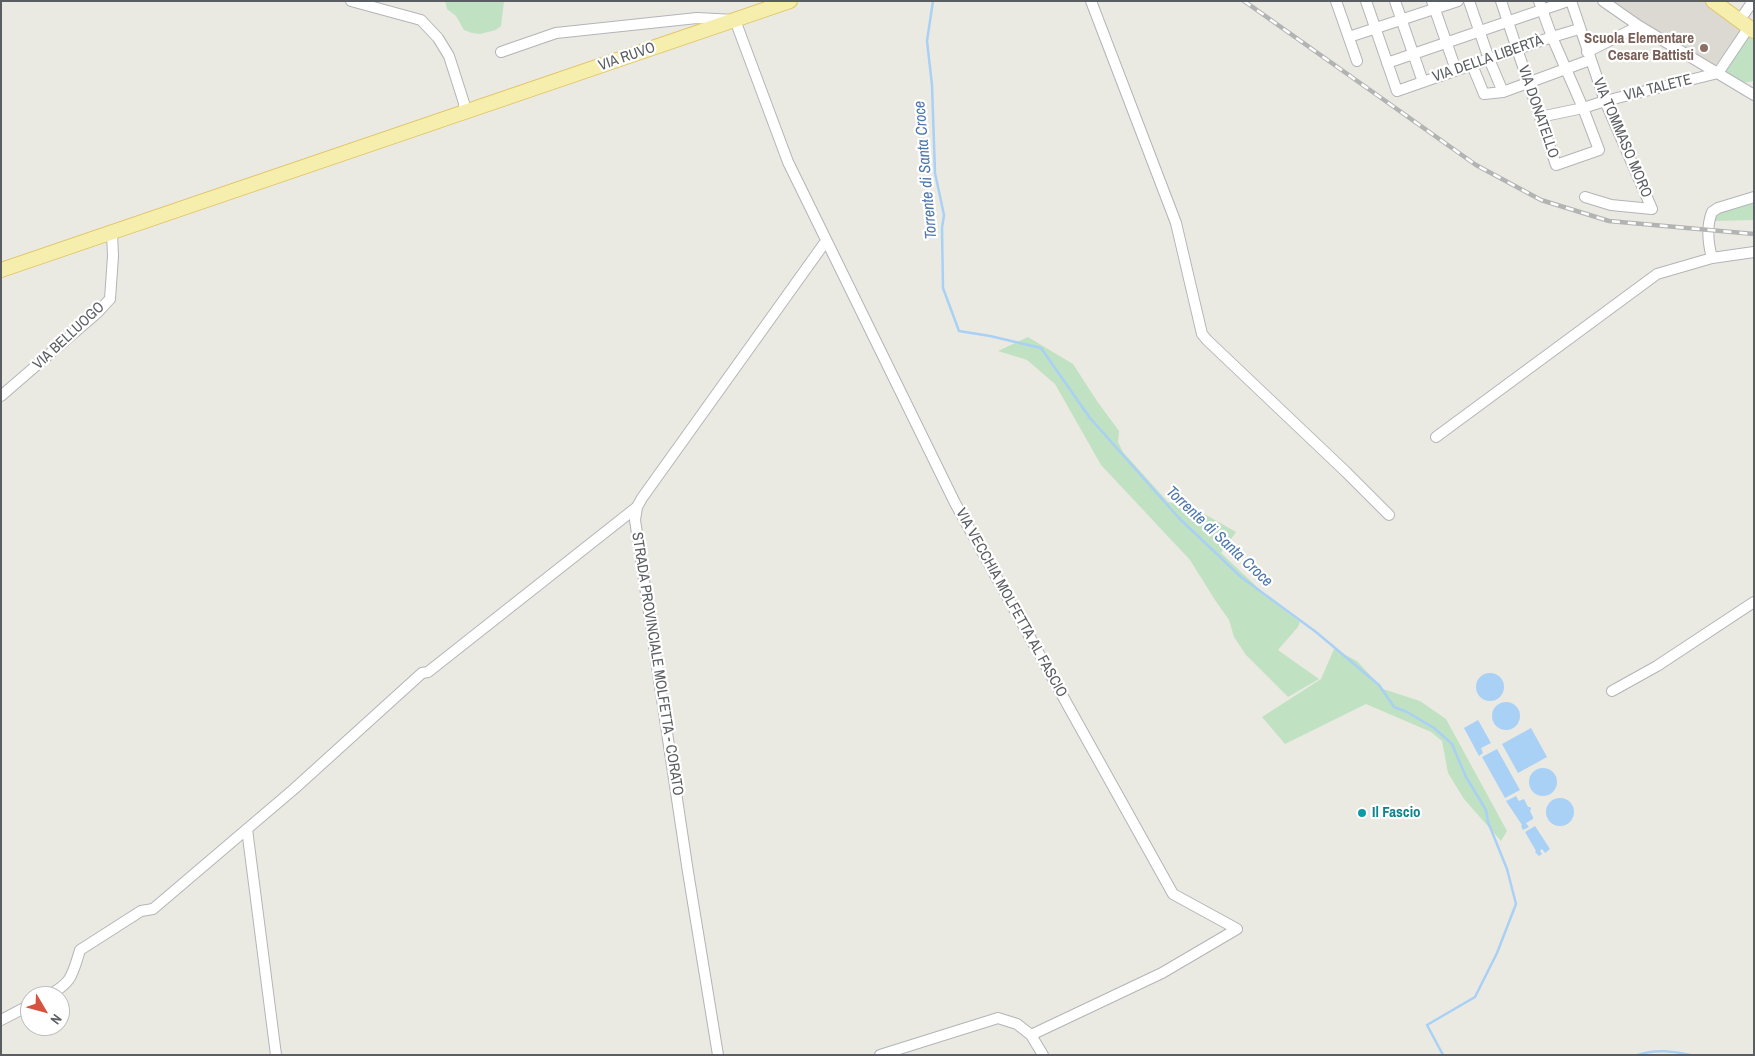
<!DOCTYPE html>
<meta charset="utf-8">
<style>
body{margin:0}
#map{position:relative;width:1755px;height:1056px;overflow:hidden;background:#ebeae2;font-family:"Archivo Narrow",sans-serif}
canvas{display:block}
.frame{position:absolute;inset:0;border:2px solid #5a5d61;pointer-events:none}
.north{position:absolute;left:20px;top:986px;width:50px;height:50px;box-sizing:border-box;background:#fff;border:1px solid #bdbec0;border-radius:50%;rotate:127deg;font-size:14px;font-weight:700;line-height:20px;text-align:center;color:#5a5d61}
.north::after{content:'';display:block;margin:auto;width:18px;height:22px;background:#d5533f;clip-path:polygon(50% 0,100% 100%,50% 72%,0 100%)}
</style>
<div id="map">
<canvas width="1755" height="1056"></canvas>
<div class="frame"></div>
<div class="north">N</div>
</div>
<script>
const ctx = document.querySelector('canvas').getContext('2d');
ctx.lineJoin = 'round';
function fill(path, color) { ctx.fillStyle = color; ctx.fill(path, 'evenodd'); }
function stroke(path, color, width, dash) { ctx.strokeStyle = color; ctx.lineWidth = width; ctx.lineCap = dash ? 'butt' : 'round'; ctx.setLineDash(dash || []); ctx.stroke(path); }
function label(font, color, halo, rows, align = 'center') {
  ctx.font = font + ' "Archivo Narrow",sans-serif'; ctx.lineWidth = 4.5; ctx.setLineDash([]); ctx.textBaseline = 'middle'; ctx.strokeStyle = halo; ctx.fillStyle = color; for (const [text, x, y, turn = 0] of rows) {
    ctx.save(); ctx.translate(x, y); ctx.rotate((+turn || 0) * Math.PI / 180); ctx.textAlign = isNaN(turn) ? turn : align; if (halo) ctx.strokeText(text, 0, 0); ctx.fillText(text, 0, 0); ctx.restore();
  }
}
fill(new Path2D(`
 M 1609,1 L 1707,1 L 1744,28 L 1714,67 L 1642,26 Z`), '#dbd9d1');
fill(new Path2D(`
 M 445,1 L 504,1 L 501,26 L 496,30 L 480,34 L 472,33 L 464,30 L 456,16 L 447,9 Z
 M 1749,30 L 1754,34 L 1754,81 L 1742,83 L 1722,69 Z
 M 1754,200 L 1754,220 L 1715,221 L 1715,213 Z
 M 1028,337 L 1073,364 L 1097,401 L 1119,431 L 1118,442 L 1123,452 L 1168,502 L 1194,508 L 1236,532 L 1221,553 L 1271,600 L 1300,622 L 1298,627 L 1278,650 L 1319,679 L 1288,697 L 1246,655 L 1234,637 L 1229,620 L 1215,600 L 1190,560 L 1101,465 L 1055,384 L 1027,360 L 998,351 Z
 M 1334,649 L 1357,661 L 1383,689 L 1420,701 L 1446,719 L 1507,831 L 1501,841 L 1464,799 L 1448,773 L 1442,741 L 1431,732 L 1366,704 L 1285,744 L 1262,717 L 1321,679 Z`), '#c1e1c3');
fill(new Path2D(`
 M1476 687a14 14 0 1 1 28 0a14 14 0 1 1-28 0Z
 M1492 716a14 14 0 1 1 28 0a14 14 0 1 1-28 0Z
 M 1478,720 L 1491,743 L 1481,748 L 1483,753 L 1479,756 L 1464,728 Z
 M 1531,728 L 1547,757 L 1518,773 L 1502,744 Z
 M 1497,749 L 1520,790 L 1505,798 L 1482,757 Z
 M1529 782a14 14 0 1 1 28 0a14 14 0 1 1-28 0Z
 M 1516,796 L 1519,801 L 1524,799 L 1528,807 L 1530,807 L 1531,809 L 1530,811 L 1533,817 L 1533,819 L 1526,823 L 1529,827 L 1523,830 L 1521,826 L 1522,825 L 1506,801 Z
 M1546 812a14 14 0 1 1 28 0a14 14 0 1 1-28 0Z
 M 1535,826 L 1550,849 L 1545,853 L 1542,849 L 1540,851 L 1542,854 L 1539,856 L 1535,852 L 1536,851 L 1525,832 Z`), '#a9d0f5');
stroke(new Path2D(`
 M 933,1 L 927,41 L 932,85 L 935,173 L 944,215 L 942,228 L 943,288 L 959,331 L 990,336 L 1041,348 L 1090,418 L 1179,518 L 1241,577 L 1316,632 L 1379,685 L 1394,707 L 1407,712 L 1434,728 L 1452,744 L 1466,777 L 1486,810 L 1488,822 L 1507,869 L 1516,904 L 1497,953 L 1475,997 L 1427,1025 L 1443,1055
 M 1638,1055 C 1653,1049 1675,1051 1690,1055`), '#a9d0f5', 2.5);
const minor = new Path2D(`
 M 351,1 L 421,20 L 438,38 L 449,56 L 464,103 L 464,113
 M 1091,1 L 1176,223 L 1202,334 L 1207,340 L 1346,472 L 1389,515
 M 1336,1 L 1357,61
 M 1366,1 L 1397,91 L 1552,37 L 1579,29
 M 1395,1 L 1423,82
 M 1432,1 L 1456,70
 M 1469,1 L 1489,59 L 1503,92
 M 1501,1 L 1556,165 L 1599,150 L 1583,108 L 1552,37 L 1539,1
 M 1571,1 L 1605,101 L 1652,209 L 1611,205 L 1585,197
 M 1603,1 L 1639,26 L 1754,95
 M 1744,14 L 1753,1
 M 1349,37 L 1458,1
 M 501,52 L 556,33 L 697,18 L 735,20 L 788,162 L 955,503 L 1173,894 L 1237,929
 M 1587,52 L 1639,26
 M 1387,63 L 1568,1
 M 1472,65 L 1484,94 L 1503,92 L 1590,60
 M 1540,117 L 1583,108 L 1605,101 L 1718,73 L 1749,27
 M 1754,197 L 1718,208 L 1712,212 C 1706,227 1708,243 1712,258 L 1754,252
 M 1,396 L 97,313 L 110,299 L 113,256 L 112,233
 M 1436,437 L 1657,274 L 1712,258
 M 1612,691 L 1657,666 L 1754,602
 M 247,829 L 276,1055
 M 47,996 C 72,983 72,976 80,950 L 141,911 L 153,909 L 294,789 L 422,673 L 428,672 L 637,507
 M 1,1020 L 30,1005
 M 1031,1035 L 1043,1055
 M 718,1055 L 688,872 L 635,520 L 637,507 L 642,498 L 826,241
 M 880,1055 L 998,1018 L 1017,1024 L 1031,1035 L 1162,973 L 1237,929`);
const major = new Path2D(`
 M 1713,1 L 1754,31
 M 1,270 L 790,1`);
stroke(minor, '#b3b4b8', 12);
stroke(major, '#e1c566', 16);
stroke(minor, '#fff', 10);
stroke(major, '#f5eead', 14);
const rail = new Path2D(`
 M 1244,1 L 1476,165 L 1541,200 L 1609,221 L 1754,234`);
stroke(rail, '#b2b3b3', 4.5);
stroke(rail, '#fff', 2.5, [8]);
for (const [x, y, r, color] of [
 [1704,48,5,"#8d6e63"],
 [1362,813,5,"#0f9aa8"]
]) { const dot = new Path2D(); dot.arc(x, y, r, 0, 2 * Math.PI); ctx.fillStyle = color; ctx.fill(dot); stroke(dot, '#fff', 2); }
label('bold 15px', '#785e54', '#fff', [
 ["Scuola Elementare",1694,39],
 ["Cesare Battisti",1694,56]
], 'right');
label('15px', '#5a5d61', '#fff', [
 ["VIA RUVO",627,57,-19],
 ["VIA DELLA LIBERTÀ",1488,59,-19],
 ["VIA TALETE",1658,88,-14],
 ["VIA DONATELLO",1538,112,71],
 ["VIA TOMMASO MORO",1622,138,67],
 ["VIA BELLUOGO",69,336,-43],
 ["VIA VECCHIA MOLFETTA AL FASCIO",1011,603,61],
 ["STRADA PROVINCIALE MOLFETTA - CORATO",657,664,81]
]);
label('bold 15px', '#0d838f', '#fff', [
 ["Il Fascio",1372,813]
], 'left');
label('italic 16px', '#4c76ad', '#fff', [
 ["Torrente di Santa Croce",926,170,-95],
 ["Torrente di Santa Croce",1219,537,43]
]);
</script>
